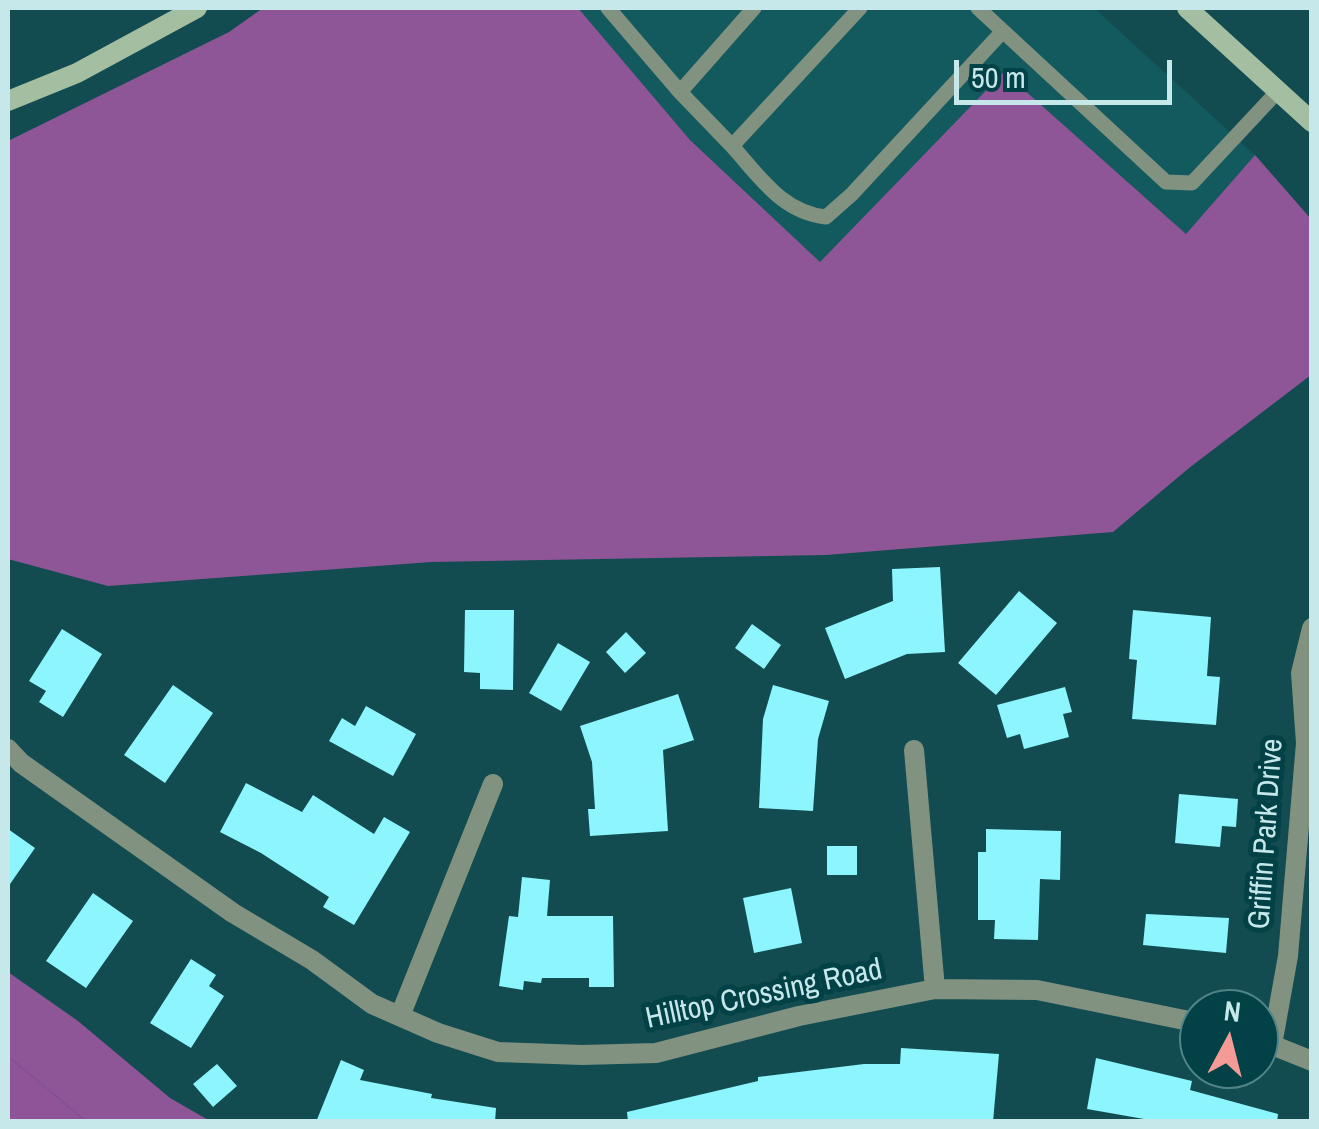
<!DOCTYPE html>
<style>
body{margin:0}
#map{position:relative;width:1319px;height:1129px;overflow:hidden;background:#124c50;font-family:"Archivo Narrow",sans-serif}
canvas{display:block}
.frame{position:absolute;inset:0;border:10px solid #c6e8eb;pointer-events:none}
.north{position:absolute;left:1179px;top:989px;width:100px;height:100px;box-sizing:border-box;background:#024146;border:2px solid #508488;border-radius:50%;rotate:7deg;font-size:28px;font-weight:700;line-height:40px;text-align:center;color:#c6e8eb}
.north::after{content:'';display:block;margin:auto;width:35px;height:45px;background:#f59b97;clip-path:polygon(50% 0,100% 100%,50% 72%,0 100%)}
.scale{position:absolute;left:954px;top:60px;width:218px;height:45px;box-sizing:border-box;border:5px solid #c6e8eb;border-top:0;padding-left:12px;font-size:30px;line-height:35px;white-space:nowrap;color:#c6e8eb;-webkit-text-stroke:8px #024146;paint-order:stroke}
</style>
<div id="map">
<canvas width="1319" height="1129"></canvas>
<div class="frame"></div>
<div class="north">N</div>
<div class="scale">50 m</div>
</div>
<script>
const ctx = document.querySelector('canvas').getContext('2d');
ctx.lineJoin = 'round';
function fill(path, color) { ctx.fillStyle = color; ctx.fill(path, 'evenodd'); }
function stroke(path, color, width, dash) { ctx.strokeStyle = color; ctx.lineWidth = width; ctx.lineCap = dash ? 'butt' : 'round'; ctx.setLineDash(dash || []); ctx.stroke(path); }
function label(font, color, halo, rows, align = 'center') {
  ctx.font = font + ' "Archivo Narrow",sans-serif'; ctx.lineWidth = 10; ctx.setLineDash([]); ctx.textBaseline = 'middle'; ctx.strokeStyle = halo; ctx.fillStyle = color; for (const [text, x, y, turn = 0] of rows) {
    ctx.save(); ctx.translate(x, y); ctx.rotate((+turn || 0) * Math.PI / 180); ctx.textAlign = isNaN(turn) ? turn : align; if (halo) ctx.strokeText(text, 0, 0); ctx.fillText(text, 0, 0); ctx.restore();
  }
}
fill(new Path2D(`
 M 578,8 L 1094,8 L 1255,155 L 1186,234 L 1004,73 L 820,262 L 690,140 Z`), '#135a5f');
fill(new Path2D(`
 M 263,8 L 578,8 L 690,140 L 820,262 L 1004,72 L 1186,234 L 1255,155 L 1311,219 L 1311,375 L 1189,468 L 1113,532 L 826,555 L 431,562 L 108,586 L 8,559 L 8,141 L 229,32 Z
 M 8,972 L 78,1021 L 170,1098 L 210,1121 L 86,1121 L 8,1056 Z`), '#8e5696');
fill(new Path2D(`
 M 8,1056 L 86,1121 L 8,1121 Z`), '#8f5397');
fill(new Path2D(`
 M 940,567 L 945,652 L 907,654 L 845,679 L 825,628 L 893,601 L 892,569 Z
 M 1019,591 L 1057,623 L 996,695 L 958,663 Z
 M 465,610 L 514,610 L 513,690 L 480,689 L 480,673 L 464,672 Z
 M 1133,610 L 1211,617 L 1207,676 L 1220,677 L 1216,725 L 1132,719 L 1137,660 L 1129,659 Z
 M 752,624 L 781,645 L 764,669 L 735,648 Z
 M 62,629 L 102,654 L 63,717 L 39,702 L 46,691 L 29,681 Z
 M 626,632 L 646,653 L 625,673 L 606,652 Z
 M 558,643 L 590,662 L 561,711 L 529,693 Z
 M 173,685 L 213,713 L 165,783 L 124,755 Z
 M 773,685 L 829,701 L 818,739 L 813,811 L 759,808 L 763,719 Z
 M 1065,687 L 1072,712 L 1063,714 L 1069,737 L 1024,749 L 1020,734 L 1007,738 L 997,705 Z
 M 678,694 L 694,740 L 663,750 L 668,831 L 590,836 L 588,809 L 595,809 L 592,762 L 580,726 Z
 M 366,706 L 416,734 L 393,776 L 329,741 L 342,718 L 355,726 Z
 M 246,783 L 302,812 L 313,795 L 374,834 L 384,817 L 410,832 L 354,925 L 323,907 L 329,897 L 261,853 L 220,832 Z
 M 1179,794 L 1238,799 L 1236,827 L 1222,826 L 1220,847 L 1175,843 Z
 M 8,829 L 35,848 L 8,887 Z
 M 986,829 L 1061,831 L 1060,880 L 1040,879 L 1038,940 L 994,939 L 995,920 L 978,920 L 978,852 L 986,852 Z
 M 827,846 L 857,846 L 857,875 L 827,875 Z
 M 522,877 L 550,880 L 547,916 L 613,916 L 614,987 L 589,987 L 589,978 L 542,978 L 541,983 L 524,981 L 523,990 L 499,986 L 509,916 L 518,917 Z
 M 791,888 L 802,943 L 754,953 L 743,898 Z
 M 93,893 L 133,921 L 86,988 L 46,961 Z
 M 1146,914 L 1229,918 L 1226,953 L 1143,945 Z
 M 191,959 L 216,975 L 209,986 L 224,996 L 191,1048 L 150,1023 Z
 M 901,1048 L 999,1054 L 993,1122 L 628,1122 L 627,1112 L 758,1081 L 758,1077 L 864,1064 L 900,1064 Z
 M 1096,1058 L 1192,1081 L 1190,1090 L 1278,1114 L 1277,1122 L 1161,1122 L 1087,1109 Z
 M 341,1060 L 364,1070 L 360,1080 L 432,1094 L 431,1098 L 496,1108 L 495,1122 L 316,1122 Z
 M 217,1064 L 237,1086 L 213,1107 L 193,1084 Z`), '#8df5fd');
stroke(new Path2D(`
 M 608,8 L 680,92 L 754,8
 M 978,8 L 1166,182 L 1192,183 L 1278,91
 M 680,92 L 732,146 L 860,8
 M 732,146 C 760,177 782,212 826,217 L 852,194 L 1003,31`), '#829280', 15);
stroke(new Path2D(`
 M 8,749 L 21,763 L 233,913 L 312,960 L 372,1004 L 438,1033 L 498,1052 L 582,1055 L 656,1053 L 799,1016 L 935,989 L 1037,990 L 1199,1023
 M 914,750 L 935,989
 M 400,1016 L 493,784
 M 1262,1041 L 1312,1061
 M 1272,1045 L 1288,956 L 1306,743 L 1301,673 L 1312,628`), '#829280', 20);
stroke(new Path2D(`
 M 1187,8 L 1312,122
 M 8,101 L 77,73 L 197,8`), '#a4bea1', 20);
label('30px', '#c6e8eb', '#024146', [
 ["Griffin Park Drive",1267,834,-86],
 ["Hilltop Crossing Road",764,995,-12]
]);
</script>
